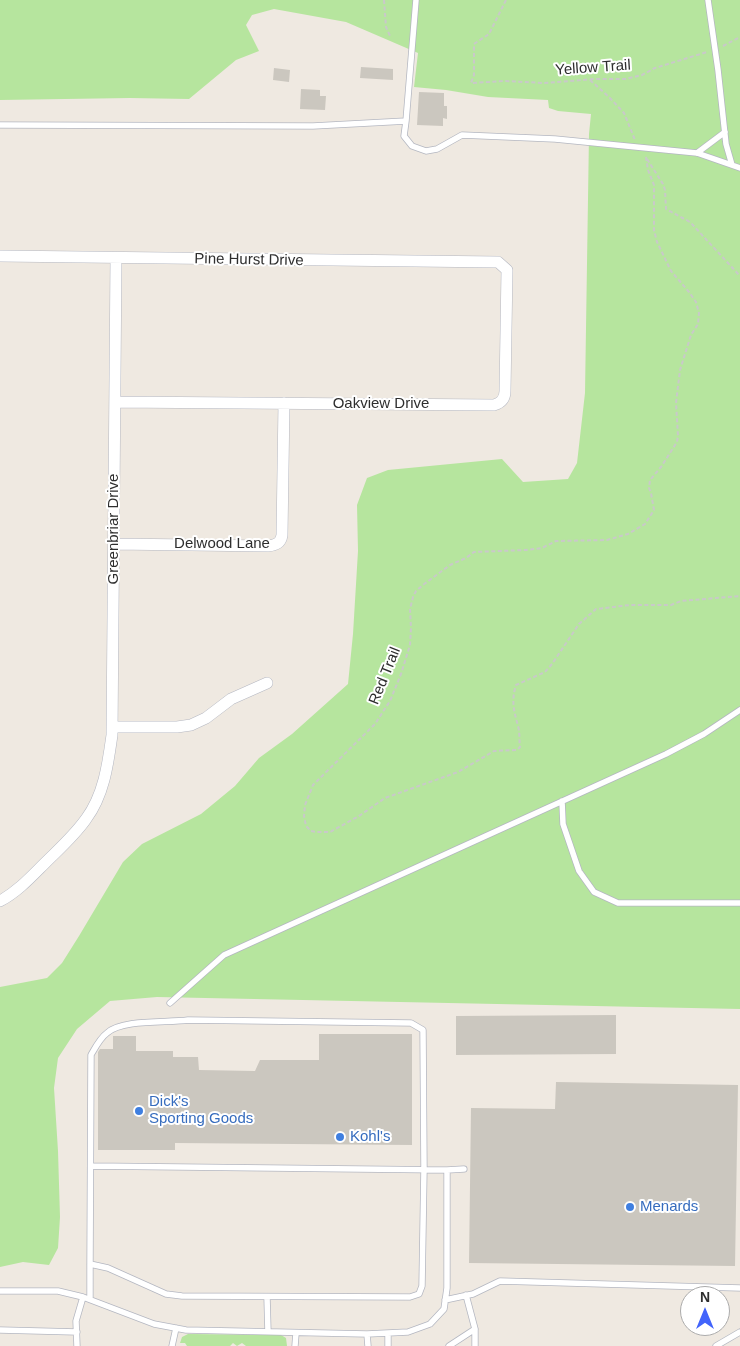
<!DOCTYPE html>
<style>
body{margin:0}
#map{position:relative;width:740px;height:1346px;overflow:hidden;background:#efe9e1;font-family:Arial,sans-serif}
canvas{display:block}
.north{position:absolute;left:680px;top:1286px;width:50px;height:50px;box-sizing:border-box;background:#fff;border:1px solid #ababab;border-radius:50%;rotate:0deg;font-size:14px;font-weight:700;line-height:20px;text-align:center;color:#2e2e2e}
.north::after{content:'';display:block;margin:auto;width:18px;height:22px;background:#4264fb;clip-path:polygon(50% 0,100% 100%,50% 72%,0 100%)}
</style>
<div id="map">
<canvas width="740" height="1346"></canvas>
<div class="north">N</div>
</div>
<script>
const ctx = document.querySelector('canvas').getContext('2d');
ctx.lineJoin = 'round';
function fill(path, color) { ctx.fillStyle = color; ctx.fill(path, 'evenodd'); }
function stroke(path, color, width, dash) { ctx.strokeStyle = color; ctx.lineWidth = width; ctx.lineCap = dash ? 'butt' : 'round'; ctx.setLineDash(dash || []); ctx.stroke(path); }
function label(font, color, halo, rows, align = 'center') {
  ctx.font = font + ' Arial,sans-serif'; ctx.lineWidth = 4; ctx.setLineDash([]); ctx.textBaseline = 'middle'; ctx.strokeStyle = halo; ctx.fillStyle = color; for (const [text, x, y, turn = 0] of rows) {
    ctx.save(); ctx.translate(x, y); ctx.rotate((+turn || 0) * Math.PI / 180); ctx.textAlign = isNaN(turn) ? turn : align; if (halo) ctx.strokeText(text, 0, 0); ctx.fillText(text, 0, 0); ctx.restore();
  }
}
fill(new Path2D(`
 M 0,0 L 740,0 L 740,1009 L 157,997 L 110,1001 L 77,1029 L 58,1058 L 54,1088 L 58,1151 L 60,1217 L 58,1248 L 49,1265 L 23,1262 L 0,1267 L 0,987 L 47,978 L 62,963 L 79,936 L 123,862 L 142,844 L 201,814 L 235,786 L 259,758 L 292,734 L 348,684 L 353,634 L 358,551 L 357,505 L 367,478 L 388,470 L 502,459 L 523,482 L 568,479 L 577,463 L 585,393 L 589,134 L 591,114 L 558,111 L 549,108 L 548,100 L 488,97 L 446,90 L 414,87 L 418,53 L 346,22 L 274,9 L 252,15 L 246,25 L 259,51 L 236,60 L 189,99 L 130,98 L 0,100 Z
 M 188,1334 L 281,1335 L 286,1338 L 287,1346 L 246,1346 L 242,1343 L 237,1346 L 233,1343 L 230,1346 L 187,1346 L 185,1343 L 180,1343 L 182,1337 Z`), '#b6e59e');
fill(new Path2D(`
 M 361,67 L 393,69 L 393,80 L 360,78 Z
 M 274,68 L 290,70 L 289,82 L 273,80 Z
 M 301,89 L 320,90 L 320,96 L 326,96 L 325,110 L 300,109 Z
 M 419,92 L 444,93 L 444,106 L 447,106 L 447,119 L 443,118 L 443,126 L 417,125 Z
 M 616,1015 L 616,1054 L 456,1055 L 456,1016 Z
 M 319,1034 L 412,1034 L 412,1145 L 175,1143 L 175,1150 L 98,1150 L 98,1052 L 100,1049 L 113,1049 L 113,1036 L 136,1036 L 136,1051 L 173,1051 L 173,1057 L 198,1057 L 199,1070 L 255,1071 L 260,1060 L 319,1060 Z
 M 556,1082 L 738,1085 L 735,1266 L 469,1263 L 471,1108 L 555,1109 Z`), '#cbc7bf');
const lane = new Path2D(`
 M 708,0 L 718,70 L 726,144 L 732,165
 M 406,121 L 416,0
 M 0,125 L 313,126 L 406,121 L 404,136 L 412,146 L 426,151 L 437,149 L 462,135 L 555,139 L 697,153 L 740,168
 M 697,153 L 725,132
 M 562,801 L 563,824 L 579,871 L 594,892 L 618,903 L 740,903
 M 170,1003 L 224,955 L 666,754 L 704,734 L 740,710
 M 91,1166 L 447,1170 L 464,1169
 M 90,1264 L 108,1268 L 166,1294 L 182,1296 L 410,1297 L 419,1294 L 422,1286 L 424,1169 L 423,1030 L 411,1023 L 188,1020 C 167,1023 122,1019 107,1033 C 100,1038 95,1048 91,1055 L 90,1264 L 90,1298
 M 0,1291 L 58,1291 L 83,1297 L 154,1324 L 186,1330 L 367,1334 L 408,1332 L 430,1324 L 444,1309 L 447,1288 L 447,1170
 M 466,1295 L 475,1329 L 475,1346
 M 267,1297 L 268,1332
 M 445,1300 L 473,1294 L 500,1281 L 740,1288
 M 0,1330 L 77,1332
 M 367,1334 L 368,1346
 M 77,1346 L 76,1321 L 83,1297
 M 172,1346 L 176,1328
 M 295,1346 L 296,1333
 M 388,1346 L 388,1333
 M 449,1346 L 475,1329
 M 716,1346 L 740,1332`);
const street = new Path2D(`
 M 0,256 L 498,262 L 507,270 L 505,391 C 505,399 501,403 494,405 L 115,402
 M 114,544 L 268,546 C 276,545 281,543 282,535 L 284,403
 M 112,727 L 177,727 L 191,725 L 206,718 L 231,699 L 267,683
 M 0,901 C 17,892 30,878 44,864 C 58,850 74,836 86,819 C 104,795 108,764 112,735 L 116,258`);
stroke(lane, '#b4b7c1', 7);
stroke(street, '#b4b7c1', 12);
stroke(new Path2D(`
 M 384,0 L 386,27 L 390,36
 M 506,0 L 489,34 L 474,44 L 474,75 L 471,83 L 505,81 L 544,83 L 595,79 L 625,79 L 642,75 L 655,68 L 707,52
 M 723,46 L 740,37
 M 590,80 L 609,97 L 624,113 L 635,140
 M 646,157 L 648,170 L 654,185 L 654,230 L 657,242 L 671,271 L 689,292 L 696,302 L 699,313 L 698,324 L 691,335 L 680,370 L 676,403 L 678,436 L 677,442 L 661,467 L 650,480 L 649,488 L 651,493 L 654,510 L 645,524 L 628,534 L 607,540 L 556,541 L 542,548 L 526,550 L 474,552 L 466,558 L 450,565 L 423,585 L 416,591 L 413,597 L 410,609 L 411,628 L 410,645 L 401,674 L 390,701 L 375,724 L 313,785 L 305,805 L 304,816 L 306,826 L 311,831 L 317,832 L 330,832 L 359,816 L 385,798 L 458,772 L 494,751 L 517,750 L 520,747 C 519,740 520,733 518,726 C 514,711 511,701 516,685 L 545,672 L 552,664 L 579,624 L 596,609 L 630,605 L 671,605 L 681,601 L 740,596
 M 647,159 L 663,184 L 665,190 L 666,209 L 690,222 L 740,276`), '#c9c9c9', 2, [4, 2.5]);
stroke(lane, '#fff', 5.5);
stroke(street, '#fff', 11);
for (const [x, y, r, color] of [
 [139,1111,5,"#3f7fe0"],
 [340,1137,5,"#3f7fe0"],
 [630,1207,5,"#3f7fe0"]
]) { const dot = new Path2D(); dot.arc(x, y, r, 0, 2 * Math.PI); ctx.fillStyle = color; ctx.fill(dot); stroke(dot, '#fff', 2); }
label('15px', '#2e2e2e', '#fff', [
 ["Yellow Trail",593,68,-4],
 ["Pine Hurst Drive",249,260,1],
 ["Oakview Drive",381,404],
 ["Greenbriar Drive",114,529,-90],
 ["Delwood Lane",222,544],
 ["Red Trail",385,676,-68]
]);
label('15px', '#366cbe', '#fff', [
 ["Dick's",149,1102],
 ["Sporting Goods",149,1119],
 ["Kohl's",350,1137],
 ["Menards",640,1207]
], 'left');
</script>
